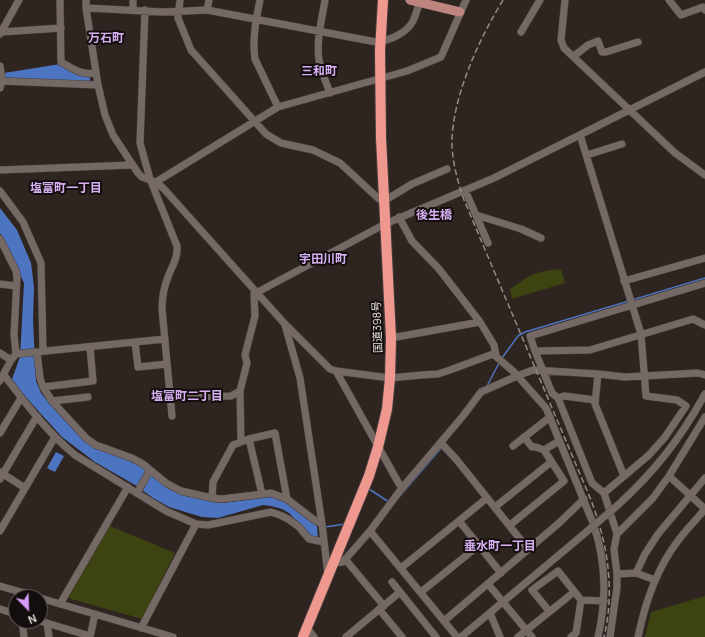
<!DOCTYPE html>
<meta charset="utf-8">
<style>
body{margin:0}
#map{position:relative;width:705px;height:637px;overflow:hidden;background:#2e2420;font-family:Manrope,sans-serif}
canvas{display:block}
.north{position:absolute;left:8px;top:589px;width:40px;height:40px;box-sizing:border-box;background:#130e0d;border:1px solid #676260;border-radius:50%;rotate:157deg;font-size:11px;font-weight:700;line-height:16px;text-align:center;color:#e6dfdd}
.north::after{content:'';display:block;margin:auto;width:14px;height:18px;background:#d49cfb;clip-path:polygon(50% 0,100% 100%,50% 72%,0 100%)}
</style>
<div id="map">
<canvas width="705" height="637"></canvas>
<div class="north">N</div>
</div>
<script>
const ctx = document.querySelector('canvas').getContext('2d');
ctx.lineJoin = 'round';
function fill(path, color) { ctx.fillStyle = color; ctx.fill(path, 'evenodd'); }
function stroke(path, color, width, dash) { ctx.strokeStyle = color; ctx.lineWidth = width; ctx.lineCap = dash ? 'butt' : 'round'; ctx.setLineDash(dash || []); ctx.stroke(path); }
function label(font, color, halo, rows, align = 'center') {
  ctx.font = font + ' Manrope,"Noto Sans JP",sans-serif'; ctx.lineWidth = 4; ctx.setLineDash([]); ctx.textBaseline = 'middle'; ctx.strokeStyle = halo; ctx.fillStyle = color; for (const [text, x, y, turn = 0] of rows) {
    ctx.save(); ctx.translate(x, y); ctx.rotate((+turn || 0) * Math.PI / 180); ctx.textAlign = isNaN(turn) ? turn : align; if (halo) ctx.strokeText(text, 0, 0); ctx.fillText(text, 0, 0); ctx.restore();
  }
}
fill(new Path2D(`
 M 561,269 L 565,283 L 512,299 L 510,289 C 530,275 535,271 561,269 Z
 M 110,526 L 175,553 L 142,619 L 68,598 Z
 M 705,596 L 705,637 L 645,637 L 651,612 Z`), '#3e4312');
fill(new Path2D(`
 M 60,64 L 90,76 L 90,82 L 4,79 L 4,73 Z
 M 0,208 L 17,230 L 31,263 L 34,287 L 33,320 L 36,381 L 41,393 L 51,405 L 87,441 L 148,470 L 169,489 L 180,494 L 213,502 L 222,503 L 271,497 L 286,503 L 317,526 L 318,538 L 312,537 L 289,513 L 282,509 L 271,506 L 263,505 L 218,518 L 202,517 L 169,507 L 153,498 L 135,485 L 95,462 L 62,437 L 22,393 L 12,379 L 20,357 L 24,283 L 0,233 Z
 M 56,452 L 64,456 L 55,472 L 47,468 Z`), '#4c74c0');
stroke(new Path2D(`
 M 632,300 L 705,278
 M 502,358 L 518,336 L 525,332 L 629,301
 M 487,386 L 499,363
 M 369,489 L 389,502
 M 400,496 L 442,447
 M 325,527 L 345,524`), '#4c74c0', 1.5);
const minor = new Path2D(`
 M 60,0 L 61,62 C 75,70 81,75 96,73
 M 86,0 L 86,8 L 98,85 L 105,115 L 113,135 L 138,173 L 142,177 L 156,182 L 164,189 L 284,323 L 330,369 L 336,371 L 390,378 L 422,375 L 438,374 L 450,370 L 493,354 L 514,372 L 546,408 L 593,523 C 606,560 607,598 598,637
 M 180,0 L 178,18 L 191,50 L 266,134 L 281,143 L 313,150 L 340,163 L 379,199 L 384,201 L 412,184 L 447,169
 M 260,0 C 256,19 252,40 255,59 L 278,107
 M 325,0 C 322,19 316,40 319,60 C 321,71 326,82 330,93
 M 565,0 L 561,40 L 564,48 L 675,153 L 705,175
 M 669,0 L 681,15 L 703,7 L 705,10
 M 86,8 L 164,12 L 207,10 L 376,42 C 389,41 407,33 413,21 C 416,15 418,7 420,0
 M 133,9 L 133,0
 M 145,10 L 140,143 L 150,179 L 177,246 C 178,258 172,266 168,277 C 164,287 162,297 162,309 L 172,416
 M 207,10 L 209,0
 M 1,32 L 61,28
 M 521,32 L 540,0
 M 0,34 L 19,0
 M 574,56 L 588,45 L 598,41 L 602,52 L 606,52 L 638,42
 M 0,66 L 2,81 L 0,88
 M 2,81 L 98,85
 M 580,135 L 641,334 L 646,396 L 677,400 L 686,406 L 665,437 L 649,455 L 604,493
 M 587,155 L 622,144
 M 0,170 L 132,165
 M 156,182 L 278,107 L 407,71 L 441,57 L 466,0
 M 465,190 L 488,243
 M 0,191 L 23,222 L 41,263 L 43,351
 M 476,215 L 521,229 L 541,238
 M 399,217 L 412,241 L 439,269 L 480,322 L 494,345 L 496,356
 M 0,239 L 16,271 L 17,277 L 14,335 L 16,354
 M 624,281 L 705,258
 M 705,283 L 530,336 L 535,351 L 590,350 L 693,319 L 705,325
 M 0,284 L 16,286
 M 285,325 L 300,378 L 322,524 L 328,575
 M 391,338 L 480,322
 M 135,342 L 138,367 L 167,364
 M 535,351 L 552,393 L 558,398 L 592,483 L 604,493 L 617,534 L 614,549 L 617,574 L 617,587 L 610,637
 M 37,352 L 40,378 L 43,387 L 52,401 L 87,439 L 96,445 L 132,458 L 143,464 L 166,483 L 181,491 L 212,498 L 222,499 L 271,493 L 287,499 L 313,519 L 322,524
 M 0,353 L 11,360
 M 336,371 L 398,482 L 402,488
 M 598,374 L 595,404 L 624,476
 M 4,375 C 26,404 48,433 75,455 L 166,511 L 196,524 L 208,525 L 271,512 L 280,515 L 288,519 L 299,527 L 309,539 L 324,542
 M 0,381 L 11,360 L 16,354 L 165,339
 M 43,387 L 93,381 L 90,347
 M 170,397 L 231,396 L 240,391
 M 558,398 L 564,396 L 595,400
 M 52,401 L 88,397
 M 0,433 L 21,398
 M 249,439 L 262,494
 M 241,441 L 240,391 L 247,363 L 245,355 L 255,316 L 254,294 L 385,224 L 494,178 L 705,72
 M 441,443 L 456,459 L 528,549
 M 513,446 L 550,417
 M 544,450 L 559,441
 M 0,472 L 25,488
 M 669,476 L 705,509
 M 0,479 L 37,416
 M 137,493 L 150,470
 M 212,498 L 213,482 L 233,445 L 249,439 L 275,433 L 287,499
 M 618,505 C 656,470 680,439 705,394
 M 495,507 L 551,462
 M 459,521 L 501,573
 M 510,525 L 564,481 L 544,450 L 536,447 L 532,447 L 524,437
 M 0,531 L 55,437
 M 370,531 L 457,637
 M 617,534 L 653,498 L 669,476 L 705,417
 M 345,559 L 384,606
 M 334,563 L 343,562 L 370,531 L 402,488 L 463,416 L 481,392 L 517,376 L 533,370 L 598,374 L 625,377 L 698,373 L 705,375
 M 401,568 L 487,498
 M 636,573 L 645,554 L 658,534 L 705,478
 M 617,574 L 636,573 L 655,580
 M 392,582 L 436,637
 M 488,584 L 532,637
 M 0,586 L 38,597
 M 421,592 L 478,546
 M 40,598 L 173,637
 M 60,604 L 128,487
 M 0,609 L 16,614
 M 379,609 L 402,637
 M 549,611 L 532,590 L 558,571 L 581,600 L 604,601
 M 490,613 L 500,637
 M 22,621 L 24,637
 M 40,621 L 90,636
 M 444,621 L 559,523 L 584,499
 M 47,623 L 49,637
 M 141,628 L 196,524
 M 307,628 L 314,637
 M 90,637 L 95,614
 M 346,637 L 400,592
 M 461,637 L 578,539
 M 518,637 L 574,592
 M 571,637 L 576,633 L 581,600
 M 638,637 C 645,603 656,570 677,542 C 685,531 696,520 705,509`);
const major = new Path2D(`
 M 410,0 L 460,12`);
const highway = new Path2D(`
 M 303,637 L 369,476 L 378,447 L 387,409 L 390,378 L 391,338 L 381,138 L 380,51 L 383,0`);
stroke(minor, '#483f3d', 8);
stroke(major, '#483f3d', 10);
stroke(highway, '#483f3d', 12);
stroke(minor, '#756965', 7);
stroke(major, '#be857e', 9);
stroke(highway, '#ef988f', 10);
stroke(new Path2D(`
 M 503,0 C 479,39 451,99 452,146 C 453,165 458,182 464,200 L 591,500 C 608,545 615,590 604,637`), '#948b89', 1.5, [6, 3]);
const minorBridge = new Path2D(`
 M 578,539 L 618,505`);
stroke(minorBridge, '#483f3d', 8, []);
stroke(minorBridge, '#756965', 7);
label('11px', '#e6dfdd', '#130e0d', [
 ["国道398号",378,327,-92]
]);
label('bold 12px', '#d5aff1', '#130e0d', [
 ["万石町",106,39],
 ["三和町",319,72],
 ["塩富町一丁目",66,189],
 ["後生橋",434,216],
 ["宇田川町",323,260],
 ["塩富町二丁目",187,397],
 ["垂水町一丁目",500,547]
]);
</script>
